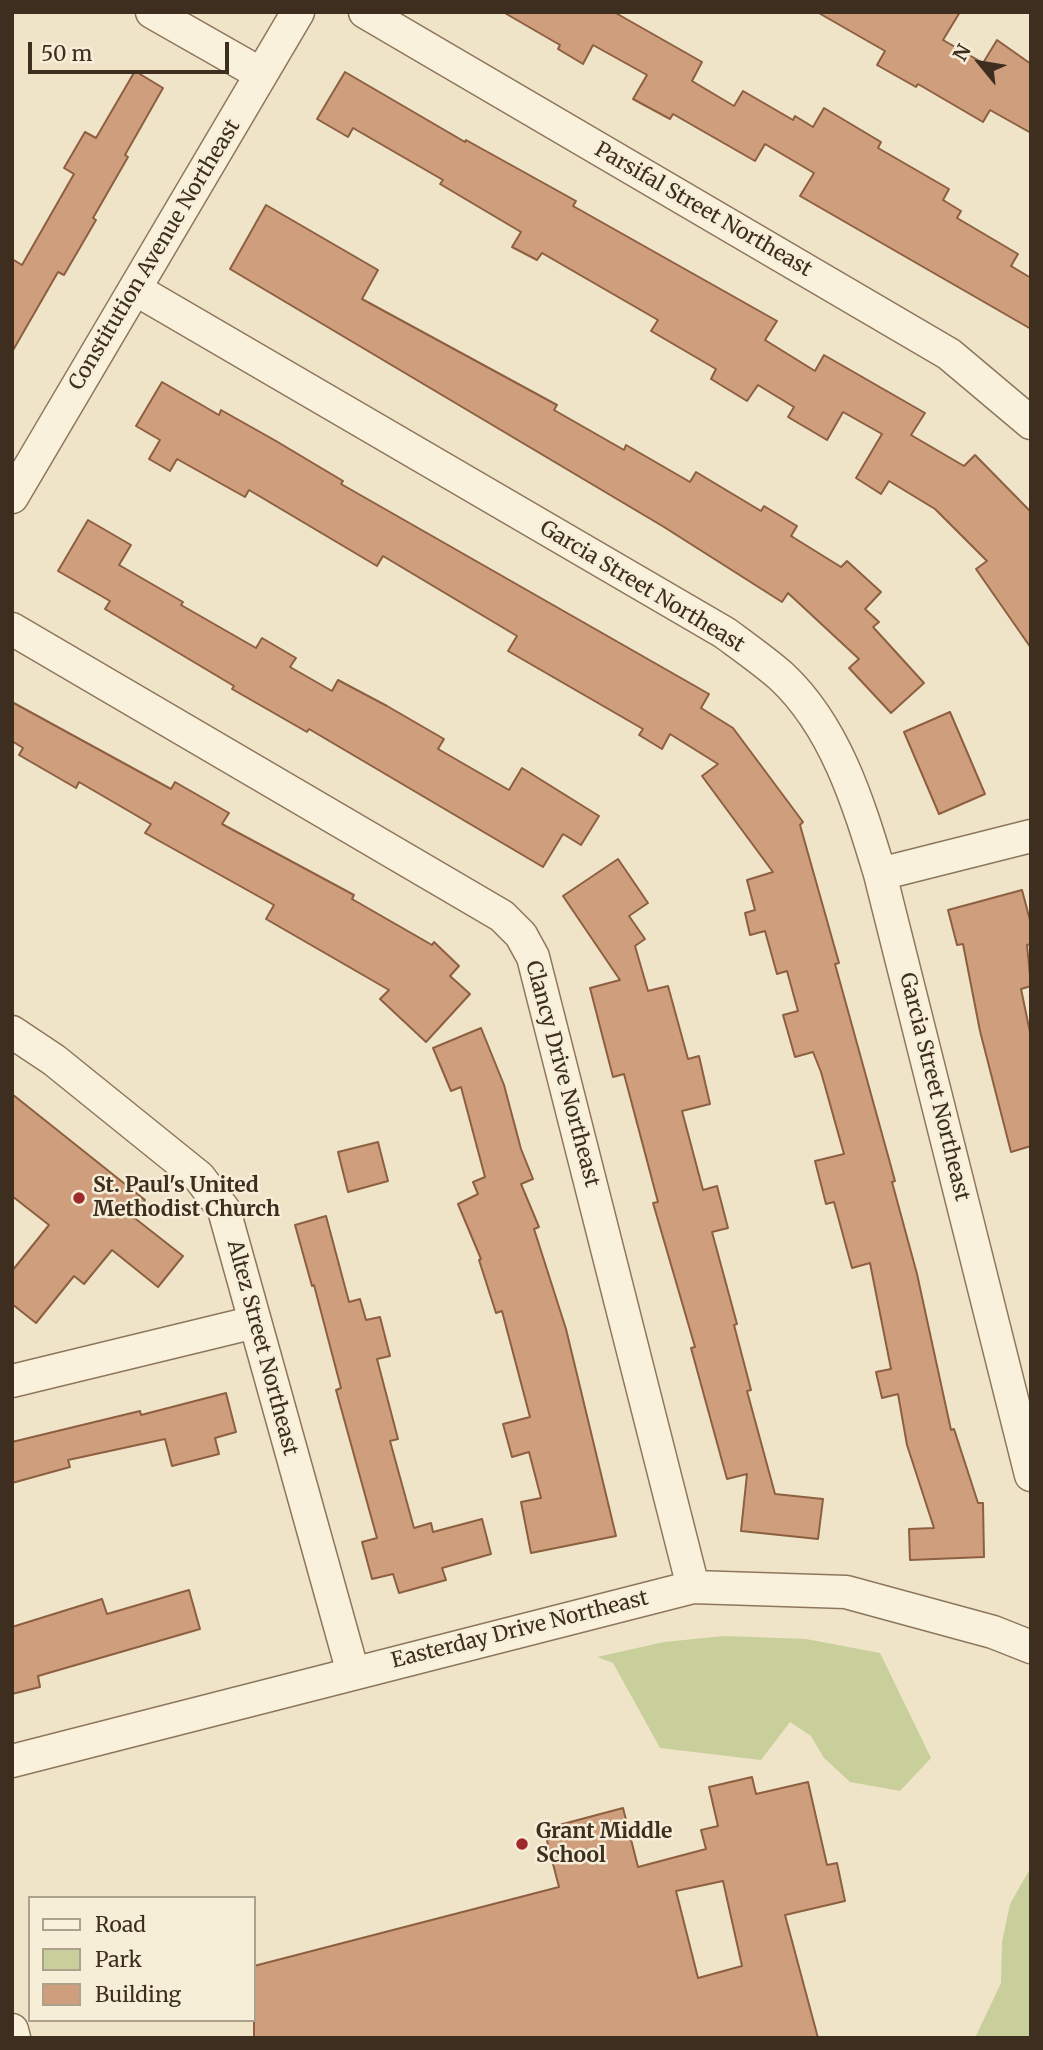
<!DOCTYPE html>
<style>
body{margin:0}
#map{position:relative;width:1043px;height:2050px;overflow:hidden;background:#f0e4c8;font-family:Merriweather,serif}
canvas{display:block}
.frame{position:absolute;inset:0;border:14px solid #3d2e20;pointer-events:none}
.legend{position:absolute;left:28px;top:1896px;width:228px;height:126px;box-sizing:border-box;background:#f7eed8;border:2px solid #ada18e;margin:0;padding:9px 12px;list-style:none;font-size:21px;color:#3d2e20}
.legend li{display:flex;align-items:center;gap:14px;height:35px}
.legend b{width:35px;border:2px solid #ada18e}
.north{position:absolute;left:945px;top:28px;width:70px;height:70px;-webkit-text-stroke:5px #f7eed8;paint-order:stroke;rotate:300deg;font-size:19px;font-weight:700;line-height:28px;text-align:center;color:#3d2e20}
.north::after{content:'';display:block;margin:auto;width:24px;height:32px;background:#3d2e20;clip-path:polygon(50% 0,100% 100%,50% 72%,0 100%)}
.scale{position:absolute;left:28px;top:42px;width:201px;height:32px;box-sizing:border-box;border:4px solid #3d2e20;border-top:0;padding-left:9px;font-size:21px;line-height:24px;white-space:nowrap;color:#3d2e20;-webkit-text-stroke:5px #f7eed8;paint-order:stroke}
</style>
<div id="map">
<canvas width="1043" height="2050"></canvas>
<div class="frame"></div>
<ul class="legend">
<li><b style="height:9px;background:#faf1dc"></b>Road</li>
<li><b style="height:19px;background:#c9cf9b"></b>Park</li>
<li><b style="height:19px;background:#cf9f7d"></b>Building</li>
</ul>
<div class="north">N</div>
<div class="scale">50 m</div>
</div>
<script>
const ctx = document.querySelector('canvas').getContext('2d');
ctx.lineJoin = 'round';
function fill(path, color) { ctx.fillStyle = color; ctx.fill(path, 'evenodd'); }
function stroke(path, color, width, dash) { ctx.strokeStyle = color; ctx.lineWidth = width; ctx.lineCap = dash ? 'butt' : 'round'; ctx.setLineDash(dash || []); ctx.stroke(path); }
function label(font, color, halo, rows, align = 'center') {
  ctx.font = font + ' Merriweather,serif'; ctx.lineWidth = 5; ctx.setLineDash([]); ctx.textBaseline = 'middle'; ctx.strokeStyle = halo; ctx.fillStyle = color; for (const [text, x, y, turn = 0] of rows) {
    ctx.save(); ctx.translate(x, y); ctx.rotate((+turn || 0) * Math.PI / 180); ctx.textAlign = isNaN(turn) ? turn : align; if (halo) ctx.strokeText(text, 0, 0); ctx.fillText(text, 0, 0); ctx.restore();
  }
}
fill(new Path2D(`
 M 724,1636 L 806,1639 L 880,1653 L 931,1758 L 900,1791 L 850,1782 L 824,1758 L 811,1736 L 790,1722 L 761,1760 L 660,1748 L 613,1663 L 597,1657 L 664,1642 Z
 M 1031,1867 L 1031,2038 L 975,2038 L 1001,1983 L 1002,1942 L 1010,1904 Z`), '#c9cf9b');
const building = new Path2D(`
 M 503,12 L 614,12 L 702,62 L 692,81 L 734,106 L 743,91 L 793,120 L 795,116 L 813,127 L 824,108 L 881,142 L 878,148 L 949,189 L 943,200 L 961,211 L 957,218 L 1018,254 L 1011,266 L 1031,278 L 1031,329 L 800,196 L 814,173 L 765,144 L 755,161 L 673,114 L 670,119 L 633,99 L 647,75 L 593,45 L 583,64 L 558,49 L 560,45 Z
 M 817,12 L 960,12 L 943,40 L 983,63 L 997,40 L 1031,64 L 1031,133 L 990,110 L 983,122 L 918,84 L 916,87 L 877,65 L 885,51 Z
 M 135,71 L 163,88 L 125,155 L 128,157 L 93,218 L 96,220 L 64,275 L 58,272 L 12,352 L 12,259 L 22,265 L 74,174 L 64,168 L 85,132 L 96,138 Z
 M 345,72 L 465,142 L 466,140 L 576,201 L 573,206 L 777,321 L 765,340 L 815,371 L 824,355 L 925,413 L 911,435 L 964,466 L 975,455 L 1031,512 L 1031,648 L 976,569 L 987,561 L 935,509 L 889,481 L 881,494 L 856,478 L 882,434 L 843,412 L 827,440 L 788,417 L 794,407 L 758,385 L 747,401 L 711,379 L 716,369 L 651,331 L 658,320 L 542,253 L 537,260 L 512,247 L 521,232 L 440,184 L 443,180 L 353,128 L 348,137 L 317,119 Z
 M 266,205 L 378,270 L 362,299 L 557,405 L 554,410 L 624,450 L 626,445 L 690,482 L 696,472 L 761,511 L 764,506 L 797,526 L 791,536 L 841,567 L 847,561 L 881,592 L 865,609 L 879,622 L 873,627 L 924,683 L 891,713 L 849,668 L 859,659 L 788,593 L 782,602 L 664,527 L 230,269 Z
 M 162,382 L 219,415 L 221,410 L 276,441 L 343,481 L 341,484 L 709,694 L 701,708 L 733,728 L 803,822 L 800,825 L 839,963 L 835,964 L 895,1181 L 892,1182 L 917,1274 L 951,1430 L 954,1429 L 978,1503 L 983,1503 L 984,1557 L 910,1560 L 909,1529 L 934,1528 L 907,1445 L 898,1394 L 882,1398 L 876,1372 L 891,1369 L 870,1263 L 852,1268 L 834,1202 L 826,1204 L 815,1161 L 844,1154 L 821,1072 L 813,1052 L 795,1057 L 783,1015 L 798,1011 L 787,971 L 777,974 L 765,931 L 750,935 L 745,913 L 755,910 L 747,880 L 773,872 L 702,776 L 718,764 L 670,734 L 662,749 L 639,735 L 643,729 L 508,651 L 517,636 L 383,556 L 377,566 L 249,490 L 245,497 L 177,459 L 170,471 L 149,459 L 160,440 L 136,426 Z
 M 88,520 L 131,545 L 119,565 L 183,602 L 181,605 L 256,648 L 262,638 L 296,658 L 290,667 L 332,691 L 338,680 L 387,706 L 444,739 L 438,749 L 509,790 L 522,768 L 599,816 L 581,845 L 563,834 L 543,867 L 309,729 L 307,732 L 232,689 L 234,686 L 105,609 L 110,601 L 58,571 Z
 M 12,702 L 171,789 L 175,782 L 229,813 L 222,824 L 354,895 L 352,899 L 432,945 L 434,942 L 459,966 L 450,976 L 470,994 L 426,1042 L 380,999 L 389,990 L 266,919 L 274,905 L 145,833 L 151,824 L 79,782 L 76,788 L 19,755 L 23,748 L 12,741 Z
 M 950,712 L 985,794 L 939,814 L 904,732 Z
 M 618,859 L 648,903 L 629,916 L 645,939 L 635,946 L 648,991 L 668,986 L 688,1059 L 699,1056 L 710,1104 L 682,1111 L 703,1190 L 717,1186 L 728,1228 L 712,1232 L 737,1324 L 734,1325 L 751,1390 L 747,1391 L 775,1494 L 823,1499 L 818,1539 L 741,1531 L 747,1474 L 727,1479 L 691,1348 L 695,1347 L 653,1203 L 658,1202 L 624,1074 L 613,1077 L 590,988 L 620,980 L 563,896 Z
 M 1022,890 L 1031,924 L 1031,944 L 1027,945 L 1031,986 L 1021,989 L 1031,1037 L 1031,1146 L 1011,1152 L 980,1031 L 963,944 L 957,945 L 948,910 Z
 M 481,1028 L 504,1085 L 521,1149 L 533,1179 L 521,1184 L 539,1227 L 534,1229 L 566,1329 L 616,1536 L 531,1553 L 521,1502 L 541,1498 L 529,1452 L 512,1457 L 503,1424 L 530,1417 L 502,1311 L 496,1313 L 479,1260 L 481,1259 L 458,1204 L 478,1194 L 473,1182 L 485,1177 L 461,1087 L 451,1091 L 433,1048 Z
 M 12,1094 L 145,1200 L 132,1216 L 183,1256 L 158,1287 L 112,1250 L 84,1284 L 74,1276 L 36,1323 L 12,1304 L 12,1271 L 49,1225 L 12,1196 Z
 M 378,1142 L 388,1181 L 348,1192 L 338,1152 Z
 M 326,1216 L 349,1302 L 360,1299 L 366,1320 L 380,1317 L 390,1356 L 377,1359 L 398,1439 L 390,1441 L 414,1528 L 431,1523 L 433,1532 L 482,1519 L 491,1554 L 442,1568 L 446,1580 L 399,1593 L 393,1574 L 372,1579 L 362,1542 L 377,1538 L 336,1390 L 341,1388 L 314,1285 L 312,1286 L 295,1225 Z
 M 226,1393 L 236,1432 L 215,1438 L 219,1454 L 172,1466 L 165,1439 L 68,1460 L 70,1467 L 12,1483 L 12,1442 L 140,1411 L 141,1415 Z
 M 189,1590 L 200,1629 L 38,1676 L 40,1687 L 12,1694 L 12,1627 L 102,1599 L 107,1614 Z
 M 752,1777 L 756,1794 L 808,1782 L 827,1865 L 837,1863 L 845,1901 L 785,1915 L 818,2038 L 254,2038 L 254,1966 L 559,1887 L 544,1829 L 623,1808 L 638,1867 L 706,1849 L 701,1830 L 718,1826 L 709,1787 ZM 723,1881 L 742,1966 L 698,1978 L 676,1891 Z`);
fill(building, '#cf9f7d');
stroke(building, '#8d5f41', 2);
const minor = new Path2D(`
 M 152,12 L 261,74
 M 365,12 L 949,354 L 1031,423
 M 135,289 L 725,633 C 744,647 764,661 781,676 C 836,727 859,805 880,874 L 1031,1475
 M 12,497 L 298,12
 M 12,629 L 502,916 L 521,935 L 533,957 L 693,1587
 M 880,874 L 1031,836
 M 12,1032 L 54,1060 L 199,1177 L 224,1210 L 353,1673
 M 12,1381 L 255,1322
 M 12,1761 L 693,1587 L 846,1592 L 993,1632 L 1031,1647
 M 12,2030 L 14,2038`);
stroke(minor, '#8d765c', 35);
stroke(minor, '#faf1dc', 32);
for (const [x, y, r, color] of [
 [79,1198,7,"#9e2a2b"],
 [522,1844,7,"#9e2a2b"]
]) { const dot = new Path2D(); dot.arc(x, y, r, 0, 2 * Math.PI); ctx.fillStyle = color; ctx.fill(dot); stroke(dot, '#f7eed8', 2.5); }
label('21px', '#3d2e20', '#f7eed8', [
 ["Parsifal Street Northeast",703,210,30],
 ["Constitution Avenue Northeast",155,255,-59],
 ["Garcia Street Northeast",642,587,31],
 ["Clancy Drive Northeast",562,1074,75],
 ["Garcia Street Northeast",934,1087,76],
 ["Altez Street Northeast",262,1348,75],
 ["Easterday Drive Northeast",520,1630,-14]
]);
label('bold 21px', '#3d2e20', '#f7eed8', [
 ["St. Paul's United",93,1186],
 ["Methodist Church",93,1210],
 ["Grant Middle",536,1832],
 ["School",536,1856]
], 'left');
</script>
